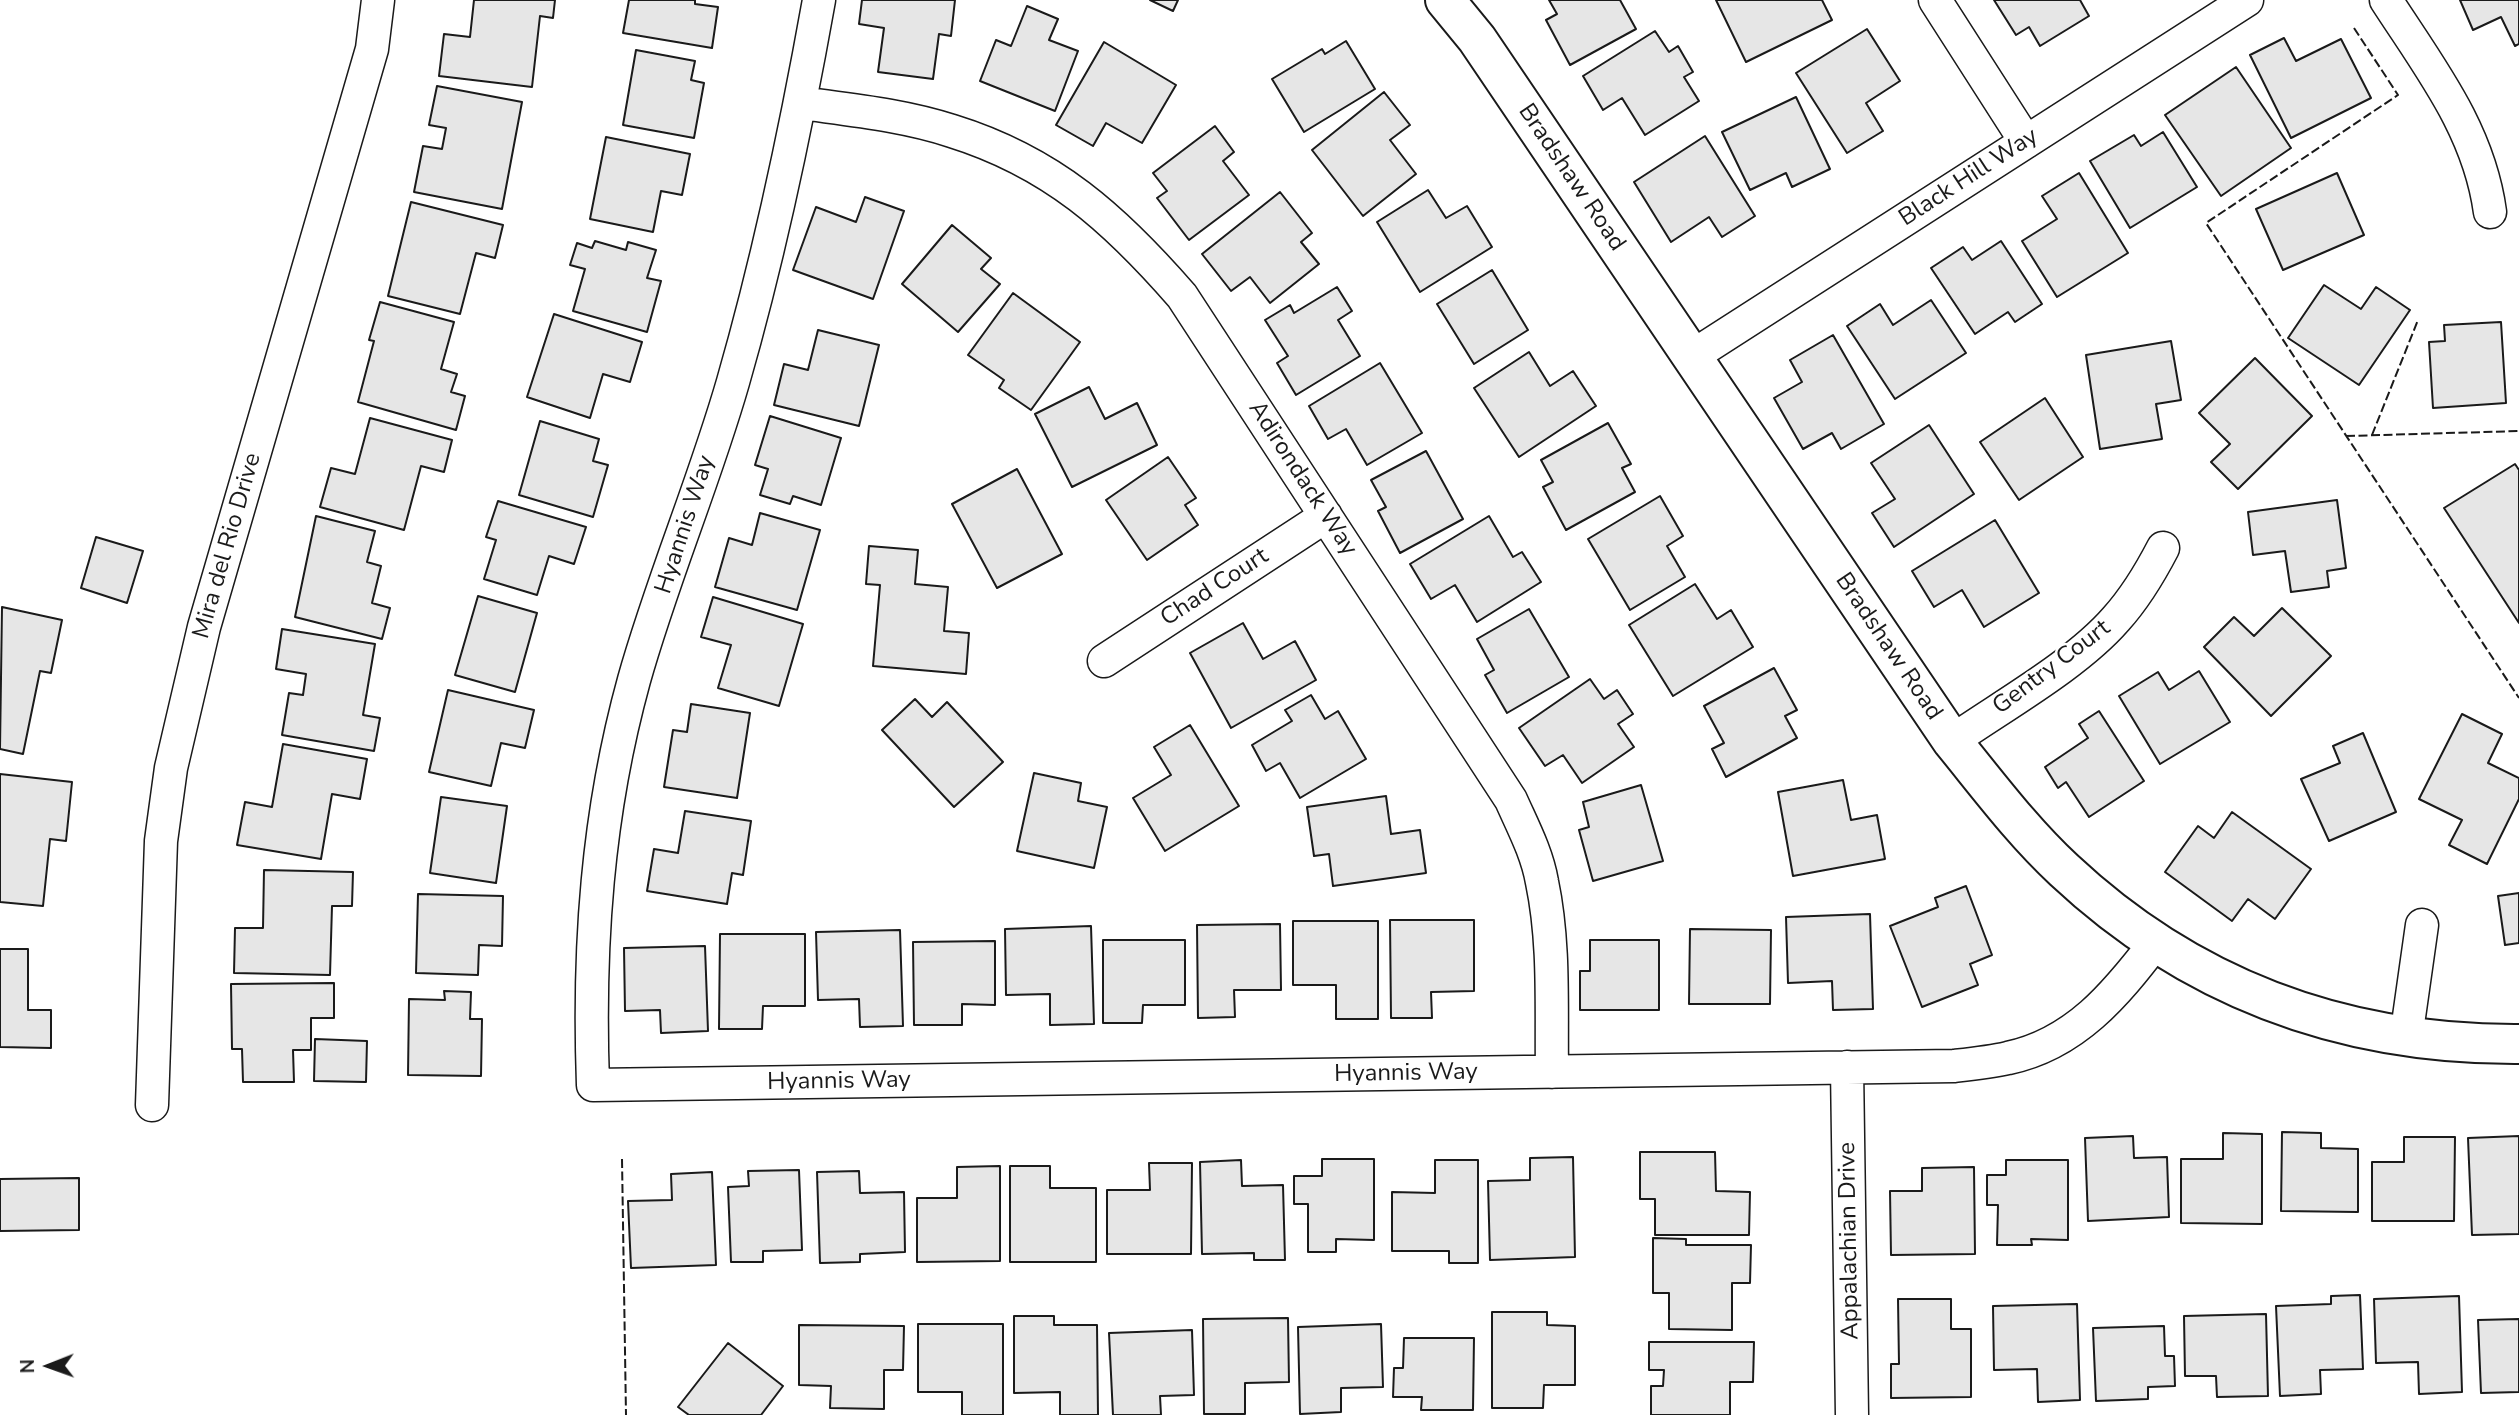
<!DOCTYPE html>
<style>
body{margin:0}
#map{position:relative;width:2519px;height:1415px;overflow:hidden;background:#fff;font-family:"Nunito Sans",sans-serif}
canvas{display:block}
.north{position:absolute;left:14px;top:1331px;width:70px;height:70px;-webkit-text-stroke:5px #fff;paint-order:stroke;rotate:269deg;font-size:19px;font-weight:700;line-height:28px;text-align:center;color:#1a1a1a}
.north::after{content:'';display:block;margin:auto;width:24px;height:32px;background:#1a1a1a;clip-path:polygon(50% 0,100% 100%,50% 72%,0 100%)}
</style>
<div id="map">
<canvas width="2519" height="1415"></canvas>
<div class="north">N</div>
</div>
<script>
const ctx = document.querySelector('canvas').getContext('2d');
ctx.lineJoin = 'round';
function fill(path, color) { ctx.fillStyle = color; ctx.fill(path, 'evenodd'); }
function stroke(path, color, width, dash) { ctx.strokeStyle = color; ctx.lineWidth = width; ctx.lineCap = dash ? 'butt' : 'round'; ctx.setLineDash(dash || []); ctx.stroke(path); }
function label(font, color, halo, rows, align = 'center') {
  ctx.font = font + ' "Nunito Sans",sans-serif'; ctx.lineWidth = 5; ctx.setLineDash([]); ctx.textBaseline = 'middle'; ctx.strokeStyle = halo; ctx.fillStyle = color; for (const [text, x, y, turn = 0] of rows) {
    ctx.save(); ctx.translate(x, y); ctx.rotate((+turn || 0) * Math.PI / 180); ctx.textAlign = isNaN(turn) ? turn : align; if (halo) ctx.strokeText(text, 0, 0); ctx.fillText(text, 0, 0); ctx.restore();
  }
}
const building = new Path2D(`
 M 474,0 L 555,0 L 553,18 L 540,16 L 532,87 L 439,76 L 444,34 L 470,37 Z
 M 629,0 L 695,0 L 695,4 L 718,7 L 712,48 L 623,33 Z
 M 862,0 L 955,0 L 951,36 L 939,34 L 933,79 L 878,72 L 884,28 L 859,24 Z
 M 1150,0 L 1178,0 L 1173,11 Z
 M 1549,0 L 1620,0 L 1636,29 L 1570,65 L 1546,20 L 1557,14 Z
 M 1716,0 L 1822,0 L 1832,20 L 1746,62 Z
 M 1994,0 L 2080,0 L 2089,16 L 2040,46 L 2029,27 L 2016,35 Z
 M 2460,0 L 2519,0 L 2519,44 L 2515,46 L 2501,17 L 2473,30 Z
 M 1027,6 L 1058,19 L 1049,40 L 1078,51 L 1055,111 L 980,81 L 996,40 L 1011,46 Z
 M 1867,29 L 1900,81 L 1866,103 L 1883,131 L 1847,153 L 1796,73 Z
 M 1655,31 L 1669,52 L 1678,46 L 1693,72 L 1684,77 L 1699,101 L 1645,135 L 1622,98 L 1603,110 L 1583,76 Z
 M 2284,38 L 2296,61 L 2341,39 L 2371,98 L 2291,138 L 2250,55 Z
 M 1346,41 L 1375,89 L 1304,132 L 1272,79 L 1322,49 L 1325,54 Z
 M 1104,42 L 1176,85 L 1142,143 L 1106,123 L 1093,146 L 1056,125 Z
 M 636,50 L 695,61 L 691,80 L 704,83 L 694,138 L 623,125 Z
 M 2236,67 L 2291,148 L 2221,196 L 2165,115 Z
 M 437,86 L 522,102 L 502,209 L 414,192 L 423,146 L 442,149 L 446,128 L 429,125 Z
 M 1384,92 L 1410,125 L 1390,140 L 1416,174 L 1363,216 L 1312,150 Z
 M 1796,97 L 1830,169 L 1792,187 L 1786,173 L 1750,190 L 1722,132 Z
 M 1215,126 L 1234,152 L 1223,161 L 1249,195 L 1189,240 L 1157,198 L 1167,191 L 1153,173 Z
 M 2163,132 L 2197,187 L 2130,228 L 2090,161 L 2134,135 L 2141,146 Z
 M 1705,136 L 1755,216 L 1722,237 L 1709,217 L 1671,242 L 1634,182 Z
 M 606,137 L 690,154 L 682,195 L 661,191 L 653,232 L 590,219 Z
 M 2079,173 L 2128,253 L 2057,297 L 2022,241 L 2057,219 L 2042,196 Z
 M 2337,173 L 2364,235 L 2283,270 L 2256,209 Z
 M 1428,190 L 1446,218 L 1467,206 L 1492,247 L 1420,292 L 1377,222 Z
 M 1280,192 L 1312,233 L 1301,242 L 1319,264 L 1270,303 L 1250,277 L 1231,291 L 1202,254 Z
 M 865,197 L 904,211 L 873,299 L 793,270 L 816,207 L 856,222 Z
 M 411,202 L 503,225 L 495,258 L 476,253 L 460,314 L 388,296 Z
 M 952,225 L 991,258 L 981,269 L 1000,284 L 958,332 L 902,284 Z
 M 595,241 L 626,250 L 628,242 L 656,250 L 647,278 L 661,281 L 647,332 L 573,311 L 585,269 L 570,265 L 577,243 L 592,248 Z
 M 2001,241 L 2042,304 L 2015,322 L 2008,312 L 1975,334 L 1931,268 L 1963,247 L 1972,260 Z
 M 1492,270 L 1528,330 L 1474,364 L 1437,304 Z
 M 2324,285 L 2361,309 L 2376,287 L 2410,310 L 2359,385 L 2288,338 Z
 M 1337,287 L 1352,311 L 1338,320 L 1360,356 L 1296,395 L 1277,363 L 1288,356 L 1265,320 L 1290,305 L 1294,313 Z
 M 1013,293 L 1080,342 L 1031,410 L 999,388 L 1004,380 L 968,355 Z
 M 1931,300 L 1966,353 L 1895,399 L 1847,326 L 1880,304 L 1893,325 Z
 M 380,302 L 454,322 L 441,369 L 457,374 L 451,392 L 465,396 L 456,430 L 358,402 L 374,341 L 369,340 Z
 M 554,314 L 642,342 L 630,382 L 603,374 L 590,418 L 527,397 Z
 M 2501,322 L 2506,403 L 2433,408 L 2429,342 L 2445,341 L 2444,325 Z
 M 818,330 L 879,345 L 859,426 L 774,405 L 784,364 L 808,370 Z
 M 1833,335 L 1884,424 L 1841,449 L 1832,433 L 1803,449 L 1774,398 L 1802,382 L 1790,360 Z
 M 2171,341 L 2181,400 L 2156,404 L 2162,439 L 2100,449 L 2086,355 Z
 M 1529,352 L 1550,386 L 1573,371 L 1596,406 L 1519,457 L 1474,388 Z
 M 2255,358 L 2312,416 L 2238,489 L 2211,462 L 2230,444 L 2199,413 Z
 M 1380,363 L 1422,433 L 1367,465 L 1346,429 L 1328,439 L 1309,406 Z
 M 1089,387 L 1105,419 L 1137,403 L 1157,445 L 1072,487 L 1035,414 Z
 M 2045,398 L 2083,457 L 2019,500 L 1980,442 Z
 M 770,416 L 841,438 L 821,505 L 793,496 L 790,504 L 760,495 L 768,469 L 755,465 Z
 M 370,418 L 452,440 L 444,472 L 421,466 L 404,530 L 320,507 L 331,468 L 355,474 Z
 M 540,421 L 599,439 L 593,461 L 608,465 L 593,517 L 519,495 Z
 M 1608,423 L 1631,464 L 1622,468 L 1635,492 L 1566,530 L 1543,487 L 1553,482 L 1541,460 Z
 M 1929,425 L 1974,494 L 1894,547 L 1872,513 L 1895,499 L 1871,463 Z
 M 1426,451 L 1463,519 L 1400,553 L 1378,511 L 1386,507 L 1371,480 Z
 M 1168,457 L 1196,498 L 1185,505 L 1198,525 L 1147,560 L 1106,500 Z
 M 2515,464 L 2519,470 L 2519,623 L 2444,508 Z
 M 1017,469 L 1062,554 L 997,588 L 952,504 Z
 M 1660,496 L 1683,536 L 1667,546 L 1685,577 L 1630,610 L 1588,539 Z
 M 2337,500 L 2346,568 L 2327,571 L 2329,587 L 2291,592 L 2285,551 L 2253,555 L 2248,512 Z
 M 498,501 L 586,527 L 574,564 L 549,556 L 537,595 L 484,579 L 496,540 L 486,537 Z
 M 760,513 L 820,530 L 797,610 L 715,587 L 729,538 L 752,545 Z
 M 316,516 L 375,531 L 367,562 L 381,566 L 372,603 L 390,608 L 382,639 L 295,617 Z
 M 1489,516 L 1513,557 L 1522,552 L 1541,582 L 1477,622 L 1455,585 L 1431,599 L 1410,564 Z
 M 1995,520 L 2039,593 L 1984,627 L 1962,590 L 1934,607 L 1912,571 Z
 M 96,537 L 143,551 L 127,603 L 81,588 Z
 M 869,546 L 918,550 L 915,584 L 948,587 L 944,631 L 969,633 L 966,674 L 873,666 L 880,585 L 866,584 Z
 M 1695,584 L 1717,619 L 1731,610 L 1753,647 L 1673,696 L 1629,625 Z
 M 478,596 L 537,613 L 515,692 L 455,675 Z
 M 713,597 L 803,624 L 779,706 L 718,688 L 731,645 L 701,637 Z
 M 2,607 L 62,620 L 51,673 L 40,671 L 23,754 L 0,749 Z
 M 2282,608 L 2331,656 L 2271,716 L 2204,647 L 2234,617 L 2254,636 Z
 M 1529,609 L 1569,677 L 1507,713 L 1485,675 L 1494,670 L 1477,639 Z
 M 1243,623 L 1263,659 L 1295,641 L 1316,680 L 1231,728 L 1190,653 Z
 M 282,629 L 375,644 L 363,715 L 380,718 L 374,751 L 282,735 L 289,693 L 303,695 L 306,674 L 276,669 Z
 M 1774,668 L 1797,710 L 1785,716 L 1797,738 L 1726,777 L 1712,749 L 1724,743 L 1704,706 Z
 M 2199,671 L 2230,722 L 2160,764 L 2119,696 L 2158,672 L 2169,690 Z
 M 1590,679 L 1604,699 L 1617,690 L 1633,714 L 1618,724 L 1634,747 L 1582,783 L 1563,755 L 1545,766 L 1519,728 Z
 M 448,690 L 534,710 L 525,748 L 501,743 L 491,786 L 429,772 Z
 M 1311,695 L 1325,719 L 1338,711 L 1366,759 L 1300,798 L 1280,763 L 1266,771 L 1252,745 L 1292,721 L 1285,710 Z
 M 915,699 L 932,717 L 947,702 L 1003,762 L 954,807 L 882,730 Z
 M 691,704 L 750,713 L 737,798 L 664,787 L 673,730 L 687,732 Z
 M 2099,711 L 2144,781 L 2089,817 L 2066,782 L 2058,788 L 2045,767 L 2088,738 L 2079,724 Z
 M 2462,714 L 2502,734 L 2488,763 L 2519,778 L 2519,799 L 2487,864 L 2449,845 L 2462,820 L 2419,799 Z
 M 1190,725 L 1239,806 L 1165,851 L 1133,798 L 1171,775 L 1154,747 Z
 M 2363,733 L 2396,812 L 2329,841 L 2301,779 L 2340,763 L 2333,746 Z
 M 283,744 L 367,759 L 360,799 L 332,794 L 321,859 L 237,845 L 245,802 L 272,807 Z
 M 1034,773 L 1081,783 L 1078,801 L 1107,807 L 1094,868 L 1017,851 Z
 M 0,774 L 72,782 L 66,841 L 50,839 L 43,906 L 0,902 Z
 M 1843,780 L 1851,820 L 1877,815 L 1885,859 L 1793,876 L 1778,792 Z
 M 1641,785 L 1663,861 L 1593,881 L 1579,830 L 1589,827 L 1583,802 Z
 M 1386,796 L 1391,834 L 1420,830 L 1426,873 L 1333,886 L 1329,854 L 1314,856 L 1307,807 Z
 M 441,797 L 507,806 L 496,883 L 430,873 Z
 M 685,811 L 751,821 L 743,875 L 732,873 L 727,904 L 647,891 L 654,849 L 678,853 Z
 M 2232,812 L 2311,869 L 2275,919 L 2248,899 L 2232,921 L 2165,872 L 2198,826 L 2214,838 Z
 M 264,870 L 353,872 L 352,906 L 332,906 L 330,975 L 234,973 L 235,928 L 263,928 Z
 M 1966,886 L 1992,955 L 1970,964 L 1978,985 L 1922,1007 L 1890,926 L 1938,907 L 1935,898 Z
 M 2519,893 L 2519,943 L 2505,945 L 2498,896 Z
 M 418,894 L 503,896 L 502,946 L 479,945 L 478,975 L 416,973 Z
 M 1870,914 L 1873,1009 L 1833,1010 L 1832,981 L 1788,983 L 1786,917 Z
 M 1390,920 L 1474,920 L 1474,991 L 1431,992 L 1432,1018 L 1391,1018 Z
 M 1293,921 L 1378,921 L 1378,1019 L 1336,1019 L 1336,985 L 1293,985 Z
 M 1280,924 L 1281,990 L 1234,990 L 1235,1017 L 1198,1018 L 1197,925 Z
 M 1091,926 L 1094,1024 L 1050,1025 L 1050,994 L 1006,995 L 1005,929 Z
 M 1690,929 L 1771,930 L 1770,1004 L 1689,1004 Z
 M 900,930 L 903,1026 L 860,1027 L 859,999 L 818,1000 L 816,932 Z
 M 720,934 L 805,934 L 805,1006 L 763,1006 L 762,1029 L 719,1029 Z
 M 1103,940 L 1185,940 L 1185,1005 L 1143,1005 L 1142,1023 L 1103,1023 Z
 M 1590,940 L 1659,940 L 1659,1010 L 1580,1010 L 1580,971 L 1590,971 Z
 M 995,941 L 995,1005 L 962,1004 L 962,1025 L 914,1025 L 913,942 Z
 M 705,946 L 708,1031 L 661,1033 L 660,1010 L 625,1011 L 624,948 Z
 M 0,949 L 28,949 L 28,1010 L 51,1010 L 51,1048 L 0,1047 Z
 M 334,983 L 334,1018 L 311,1018 L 311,1050 L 293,1050 L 294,1082 L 243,1082 L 242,1049 L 232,1049 L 231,984 Z
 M 444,991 L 471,992 L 470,1019 L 482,1019 L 481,1076 L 408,1075 L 409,999 L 445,1000 Z
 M 315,1039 L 367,1041 L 366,1082 L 314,1081 Z
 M 2282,1132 L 2321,1133 L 2321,1148 L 2358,1149 L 2358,1212 L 2281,1211 Z
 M 2223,1133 L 2262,1134 L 2262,1224 L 2181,1223 L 2181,1159 L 2223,1159 Z
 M 2133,1136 L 2134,1158 L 2167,1157 L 2169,1217 L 2088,1221 L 2085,1138 Z
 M 2519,1136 L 2519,1234 L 2472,1235 L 2468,1138 Z
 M 2404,1137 L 2455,1137 L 2454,1221 L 2372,1221 L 2372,1162 L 2404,1162 Z
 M 1640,1152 L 1715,1152 L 1716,1191 L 1750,1192 L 1749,1235 L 1655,1235 L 1655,1199 L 1640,1199 Z
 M 1573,1157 L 1575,1257 L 1490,1260 L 1488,1181 L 1530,1180 L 1530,1158 Z
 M 1322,1159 L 1374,1159 L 1374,1240 L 1336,1239 L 1336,1252 L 1308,1252 L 1308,1204 L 1294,1204 L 1294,1176 L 1322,1176 Z
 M 1241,1160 L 1242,1186 L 1283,1185 L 1285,1260 L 1254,1260 L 1254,1253 L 1202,1254 L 1200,1162 Z
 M 1435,1160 L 1478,1160 L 1478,1263 L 1449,1263 L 1449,1251 L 1392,1251 L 1392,1192 L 1435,1193 Z
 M 2006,1160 L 2068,1160 L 2068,1240 L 2031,1239 L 2032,1245 L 1997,1245 L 1998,1205 L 1987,1205 L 1987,1175 L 2006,1175 Z
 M 1149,1163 L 1192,1163 L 1191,1254 L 1107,1254 L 1107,1190 L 1150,1190 Z
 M 1000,1166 L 1000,1261 L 917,1262 L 917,1198 L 957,1198 L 957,1167 Z
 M 1010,1166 L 1050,1166 L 1050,1188 L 1096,1188 L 1096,1262 L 1010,1262 Z
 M 1974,1167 L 1975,1254 L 1891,1255 L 1890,1191 L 1922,1191 L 1922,1168 Z
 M 799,1170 L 802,1250 L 763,1251 L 763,1262 L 731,1262 L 728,1187 L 749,1186 L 748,1171 Z
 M 859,1171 L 860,1193 L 904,1192 L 905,1252 L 860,1254 L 860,1262 L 820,1263 L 817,1172 Z
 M 712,1172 L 716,1265 L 631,1268 L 628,1201 L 672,1200 L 671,1174 Z
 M 79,1178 L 79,1230 L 0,1231 L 0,1179 Z
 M 1653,1238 L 1686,1239 L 1686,1245 L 1751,1245 L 1750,1283 L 1732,1283 L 1732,1330 L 1669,1329 L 1669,1293 L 1653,1293 Z
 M 2360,1295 L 2363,1369 L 2320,1370 L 2321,1394 L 2280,1396 L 2276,1306 L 2331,1304 L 2331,1296 Z
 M 2459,1296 L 2462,1392 L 2419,1394 L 2418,1362 L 2376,1363 L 2374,1299 Z
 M 1898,1299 L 1951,1299 L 1951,1329 L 1971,1329 L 1971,1397 L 1891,1398 L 1891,1364 L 1899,1364 Z
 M 2077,1304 L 2080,1400 L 2038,1402 L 2037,1369 L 1994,1370 L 1993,1306 Z
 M 1492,1312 L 1547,1312 L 1547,1325 L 1575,1326 L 1575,1385 L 1544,1385 L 1543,1408 L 1492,1408 Z
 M 2266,1314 L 2268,1396 L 2217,1397 L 2216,1376 L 2185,1376 L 2184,1316 Z
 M 1014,1316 L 1054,1316 L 1054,1325 L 1097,1325 L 1098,1415 L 1060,1415 L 1060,1392 L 1014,1393 Z
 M 1288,1318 L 1289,1382 L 1245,1383 L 1245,1414 L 1204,1414 L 1203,1319 Z
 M 2519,1319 L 2519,1392 L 2481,1393 L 2478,1320 Z
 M 918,1324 L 1003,1324 L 1003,1415 L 962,1415 L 962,1392 L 918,1392 Z
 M 1381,1324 L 1383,1387 L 1341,1388 L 1341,1412 L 1300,1414 L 1298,1327 Z
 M 799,1325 L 904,1326 L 903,1370 L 884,1370 L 884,1409 L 830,1408 L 831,1386 L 799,1385 Z
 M 2164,1326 L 2165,1356 L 2174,1356 L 2175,1386 L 2148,1387 L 2148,1399 L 2096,1401 L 2093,1328 Z
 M 1192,1330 L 1194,1395 L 1160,1396 L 1161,1415 L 1113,1415 L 1109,1333 Z
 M 1404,1338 L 1474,1338 L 1473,1410 L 1421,1410 L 1422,1397 L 1393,1397 L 1394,1368 L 1403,1368 Z
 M 1649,1342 L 1754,1342 L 1753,1382 L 1730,1382 L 1730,1415 L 1651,1415 L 1651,1386 L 1663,1386 L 1664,1370 L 1649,1370 Z
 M 728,1343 L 783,1386 L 761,1415 L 689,1415 L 678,1407 Z`);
fill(building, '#e6e6e6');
stroke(building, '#1a1a1a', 2);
const minor = new Path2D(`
 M 819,0 C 796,129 769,257 733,382 C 704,483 662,580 634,680 C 597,814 588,947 593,1085 L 1954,1066 C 1972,1064 1991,1062 2008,1058 C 2075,1044 2116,994 2155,943
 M 1935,0 L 2026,142
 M 2386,0 C 2430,68 2479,130 2490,212
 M 801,103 C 851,110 903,115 952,131 C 1052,162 1115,219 1182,296 L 1511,800 C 1523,827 1537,853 1542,882 C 1555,944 1551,1008 1552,1072
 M 1691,357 L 2247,0
 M 1104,661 L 1326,516
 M 1952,741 C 2002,706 2076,665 2116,619 C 2135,598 2150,573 2163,548
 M 2406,1038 L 2422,925
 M 1847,1067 L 1852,1415
 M 152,1105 L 161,841 L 171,768 L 204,627 L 372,49 L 378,0`);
const tertiary = new Path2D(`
 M 1445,0 L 1477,39 L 1952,741 C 1988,785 2022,831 2064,870 C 2192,990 2344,1045 2519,1044`);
stroke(minor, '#1a1a1a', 35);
stroke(tertiary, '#1a1a1a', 42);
stroke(minor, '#fff', 32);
stroke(tertiary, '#fff', 38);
stroke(new Path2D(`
 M 2354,28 L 2398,95 L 2206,223 L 2519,698
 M 2372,435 L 2418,320
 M 2346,436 L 2519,431
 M 622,1159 L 626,1415`), '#1a1a1a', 2, [9, 3.5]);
label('24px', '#1a1a1a', '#fff', [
 ["Bradshaw Road",1571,178,56],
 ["Black Hill Way",1969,178,-33],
 ["Adirondack Way",1302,479,57],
 ["Hyannis Way",686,525,-72],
 ["Mira del Rio Drive",228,546,-74],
 ["Chad Court",1215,588,-33],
 ["Bradshaw Road",1888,647,56],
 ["Gentry Court",2052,668,-37],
 ["Hyannis Way",1406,1074,-1],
 ["Hyannis Way",839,1082,-1],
 ["Appalachian Drive",1850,1241,-91]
]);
</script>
